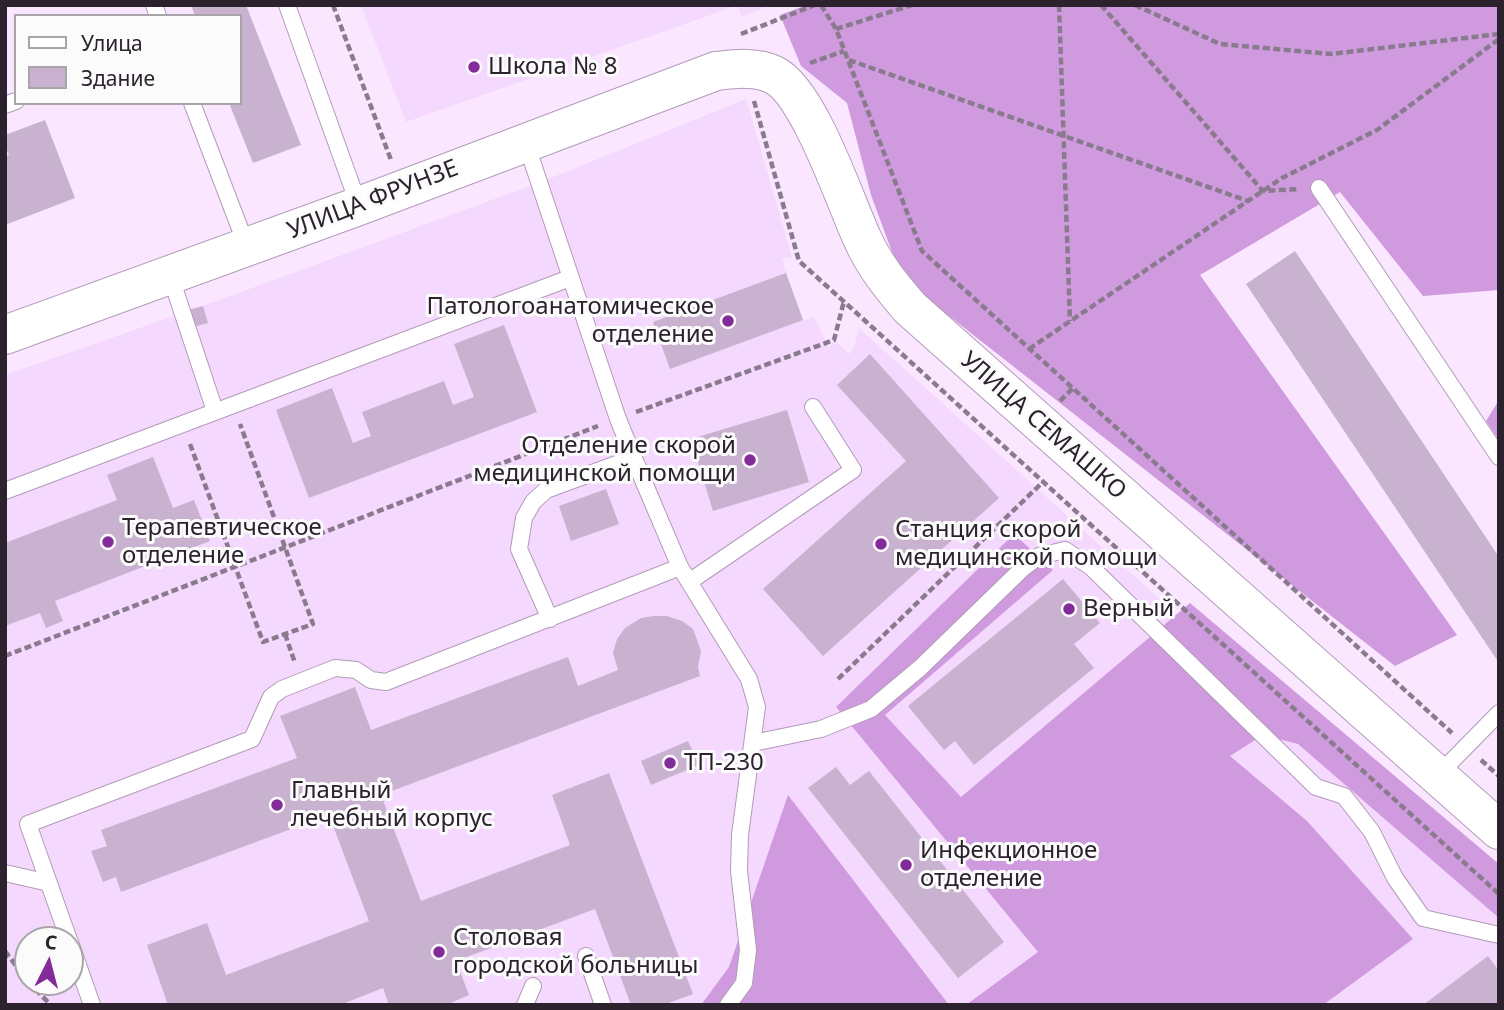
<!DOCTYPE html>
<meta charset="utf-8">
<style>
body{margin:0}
#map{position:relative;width:1504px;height:1010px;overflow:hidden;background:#fae6ff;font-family:"Noto Sans",sans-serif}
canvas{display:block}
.frame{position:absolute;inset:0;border:7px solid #2b222d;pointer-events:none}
.legend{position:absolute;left:14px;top:14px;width:228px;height:91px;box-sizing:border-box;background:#fbfbfb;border:2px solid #a8a4a9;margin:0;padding:9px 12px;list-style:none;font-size:21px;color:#2b222d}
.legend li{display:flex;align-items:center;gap:14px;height:35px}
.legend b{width:35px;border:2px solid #a8a4a9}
.north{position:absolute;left:14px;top:926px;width:70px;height:70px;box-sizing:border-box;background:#fbfbfb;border:2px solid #a8a4a9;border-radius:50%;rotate:6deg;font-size:19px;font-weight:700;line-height:28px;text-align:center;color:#2b222d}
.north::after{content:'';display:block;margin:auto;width:24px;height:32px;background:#832b99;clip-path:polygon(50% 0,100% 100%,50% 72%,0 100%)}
</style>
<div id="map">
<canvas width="1504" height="1010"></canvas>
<div class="frame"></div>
<ul class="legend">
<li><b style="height:9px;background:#fff"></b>Улица</li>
<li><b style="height:19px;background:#c9b2d0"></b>Здание</li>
</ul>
<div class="north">С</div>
</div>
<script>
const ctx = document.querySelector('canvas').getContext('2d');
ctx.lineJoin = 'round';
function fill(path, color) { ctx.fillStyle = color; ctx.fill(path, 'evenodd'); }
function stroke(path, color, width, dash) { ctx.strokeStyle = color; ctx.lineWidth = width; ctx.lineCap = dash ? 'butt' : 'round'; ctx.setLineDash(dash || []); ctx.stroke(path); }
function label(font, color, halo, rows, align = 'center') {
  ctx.font = font + ' "Noto Sans",sans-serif'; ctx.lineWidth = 6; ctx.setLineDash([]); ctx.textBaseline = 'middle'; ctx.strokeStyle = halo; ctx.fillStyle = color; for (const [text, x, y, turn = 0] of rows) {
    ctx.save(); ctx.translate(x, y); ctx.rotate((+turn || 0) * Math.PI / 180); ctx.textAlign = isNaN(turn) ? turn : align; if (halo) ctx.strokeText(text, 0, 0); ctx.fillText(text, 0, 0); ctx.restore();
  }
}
fill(new Path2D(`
 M 361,5 L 736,5 L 736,6 L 406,122 Z
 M 738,5 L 771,5 L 741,17 Z
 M 746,99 L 792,257 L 782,259 L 786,273 L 803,320 L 814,317 L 829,348 L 834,340 L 849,354 L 854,347 L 859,328 L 1499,905 L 1499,1005 L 5,1005 L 5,375 L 203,306 L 541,182 ZM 28,940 L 70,940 L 70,982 L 28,982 Z`), '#f5d8fd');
fill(new Path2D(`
 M 807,5 L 1499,5 L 1499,290 L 1423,296 L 1340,192 L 1200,275 L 1457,635 L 1395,666 L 902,279 L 871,195 L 847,103 L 801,66 L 780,15 Z
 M 1499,400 L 1499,440 L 1486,421 Z
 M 1014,534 L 1053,570 L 885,715 L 961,797 L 1190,603 L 1499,864 L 1499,918 L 1298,744 L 1263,735 L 1230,756 L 1307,821 L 1413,939 L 1323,1005 L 966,1005 L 1038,952 L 836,707 Z
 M 788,795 L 949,1005 L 701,1005 L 729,967 Z`), '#cf9bde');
fill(new Path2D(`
 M 191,5 L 246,5 L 301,145 L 253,163 L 229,103 L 240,103 L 240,16 L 195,16 Z
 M 45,120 L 75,198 L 5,225 L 5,156 L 9,155 L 5,146 L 5,135 Z
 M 1295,251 L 1499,557 L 1499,663 L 1246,284 Z
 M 786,273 L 803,320 L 670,369 L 653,322 Z
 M 203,306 L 208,323 L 193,327 L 188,310 Z
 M 504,325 L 537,412 L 309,498 L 276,410 L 332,388 L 353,443 L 371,436 L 362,412 L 444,381 L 453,405 L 474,397 L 454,344 Z
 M 870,354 L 999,498 L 823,656 L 763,589 L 906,461 L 837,385 Z
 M 787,410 L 809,482 L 713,511 L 691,439 Z
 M 153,457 L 173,508 L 194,500 L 210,541 L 55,601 L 63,621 L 46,628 L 40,613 L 5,626 L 5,543 L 117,500 L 107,475 Z
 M 606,489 L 619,524 L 571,541 L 559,506 Z
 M 1063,579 L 1100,623 L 1074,644 L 1094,668 L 974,765 L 955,741 L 944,750 L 908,706 Z
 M 654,616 L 667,616 L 682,621 L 693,629 L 701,651 L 698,667 L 700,676 L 381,795 L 421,901 L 570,845 L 552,795 L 609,773 L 693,994 L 663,1005 L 631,1005 L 595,909 L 456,961 L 469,995 L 446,1005 L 389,1005 L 383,988 L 340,1005 L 168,1005 L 147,945 L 207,923 L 226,975 L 369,921 L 329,815 L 121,892 L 116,877 L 103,882 L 91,851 L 107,846 L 101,830 L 297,758 L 280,716 L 355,687 L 371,730 L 568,657 L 578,686 L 618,670 L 613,653 L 617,639 L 625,628 L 641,618 Z
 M 688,741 L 699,765 L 651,785 L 641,761 Z
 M 836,767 L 850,785 L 869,771 L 1004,942 L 958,978 L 808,788 Z
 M 1488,956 L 1499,971 L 1499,1005 L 1423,1005 Z`), '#c9b2d0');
const service = new Path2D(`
 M 154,5 L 158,16
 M 287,5 L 359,206
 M 192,103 L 247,247
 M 5,105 L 16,101
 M 526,143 L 618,419 L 640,473 L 680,567 L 749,679 L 757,707 L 740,835 L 739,871 L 748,950 L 744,983 L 728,1005
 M 1319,188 L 1499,457
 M 170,275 L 215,411
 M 5,491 L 570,278
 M 689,582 L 853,470 L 813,407
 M 550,619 L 519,549 L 524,518 L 533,502 L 546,490 L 633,458 L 638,467
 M 753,743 L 821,729 L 871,709 L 920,668 L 1022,569 L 1039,556 L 1065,550 L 1091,567 L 1316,787 L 1344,796 L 1372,832 L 1395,878 L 1423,918 L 1499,935
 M 1438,775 L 1499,713
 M 5,873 L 49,883
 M 69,940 L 28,824 L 252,739 L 271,697 L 282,689 L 335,668 L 356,670 L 371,680 L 386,682 L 680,567
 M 70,942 L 92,1005
 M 586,956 L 603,1005
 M 525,1005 L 533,986`);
const tertiary = new Path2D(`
 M 5,335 L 359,206 L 716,71 C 734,69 757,66 774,75 C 809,92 845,201 862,238 C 874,265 891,286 910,308 L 1499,830`);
stroke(service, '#b29bb8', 18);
stroke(tertiary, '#b29bb8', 40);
stroke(new Path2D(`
 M 333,5 L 391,160
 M 821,5 L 836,29 L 922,251 L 1452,733
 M 1059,5 L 1070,321
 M 1101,5 L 1263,191 L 1299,189
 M 1135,5 L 1220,44 L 1331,54 L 1499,34
 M 836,29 L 912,5
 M 741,34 L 815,5
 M 849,60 L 1248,201
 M 810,63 L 844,51
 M 754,101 L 799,261 L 1499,894
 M 1029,349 L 1282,178 L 1377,130 L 1499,39
 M 1060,401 L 1073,388
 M 636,412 L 834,340 L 844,301
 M 190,444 L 263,642 L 313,624 L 240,424
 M 285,634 L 295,663
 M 5,656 L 598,426
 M 838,679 L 1044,481
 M 1481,760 L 1499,776
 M 5,951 L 28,982
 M 28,982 L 51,1005`), '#897b8d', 4.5, [7, 3.5]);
stroke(service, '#fff', 16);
stroke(tertiary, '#fff', 38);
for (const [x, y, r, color] of [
 [474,67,7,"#832b99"],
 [728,321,7,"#832b99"],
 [750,460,7,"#832b99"],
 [108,542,7,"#832b99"],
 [881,544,7,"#832b99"],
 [1069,609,7,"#832b99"],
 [670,763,7,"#832b99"],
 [277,805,7,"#832b99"],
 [906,865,7,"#832b99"],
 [439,952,7,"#832b99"]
]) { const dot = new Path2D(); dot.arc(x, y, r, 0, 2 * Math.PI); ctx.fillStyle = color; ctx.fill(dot); stroke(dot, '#fbfbfb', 2.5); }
label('24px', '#2b222d', '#fbfbfb', [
 ["Школа № 8",488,67],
 ["Патологоанатомическое",714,307,"right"],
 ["отделение",714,335,"right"],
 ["Отделение скорой",736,446,"right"],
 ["медицинской помощи",736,474,"right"],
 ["Терапевтическое",122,528],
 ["отделение",122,556],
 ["Станция скорой",895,530],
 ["медицинской помощи",895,558],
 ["Верный",1083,609],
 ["ТП-230",684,763],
 ["Главный",291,791],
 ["лечебный корпус",291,819],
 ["Инфекционное",920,851],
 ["отделение",920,879],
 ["Столовая",453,938],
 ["городской больницы",453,966]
], 'left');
label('24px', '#2b222d', '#fbfbfb', [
 ["УЛИЦА ФРУНЗЕ",373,200,-21],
 ["УЛИЦА СЕМАШКО",1043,426,41]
]);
</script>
